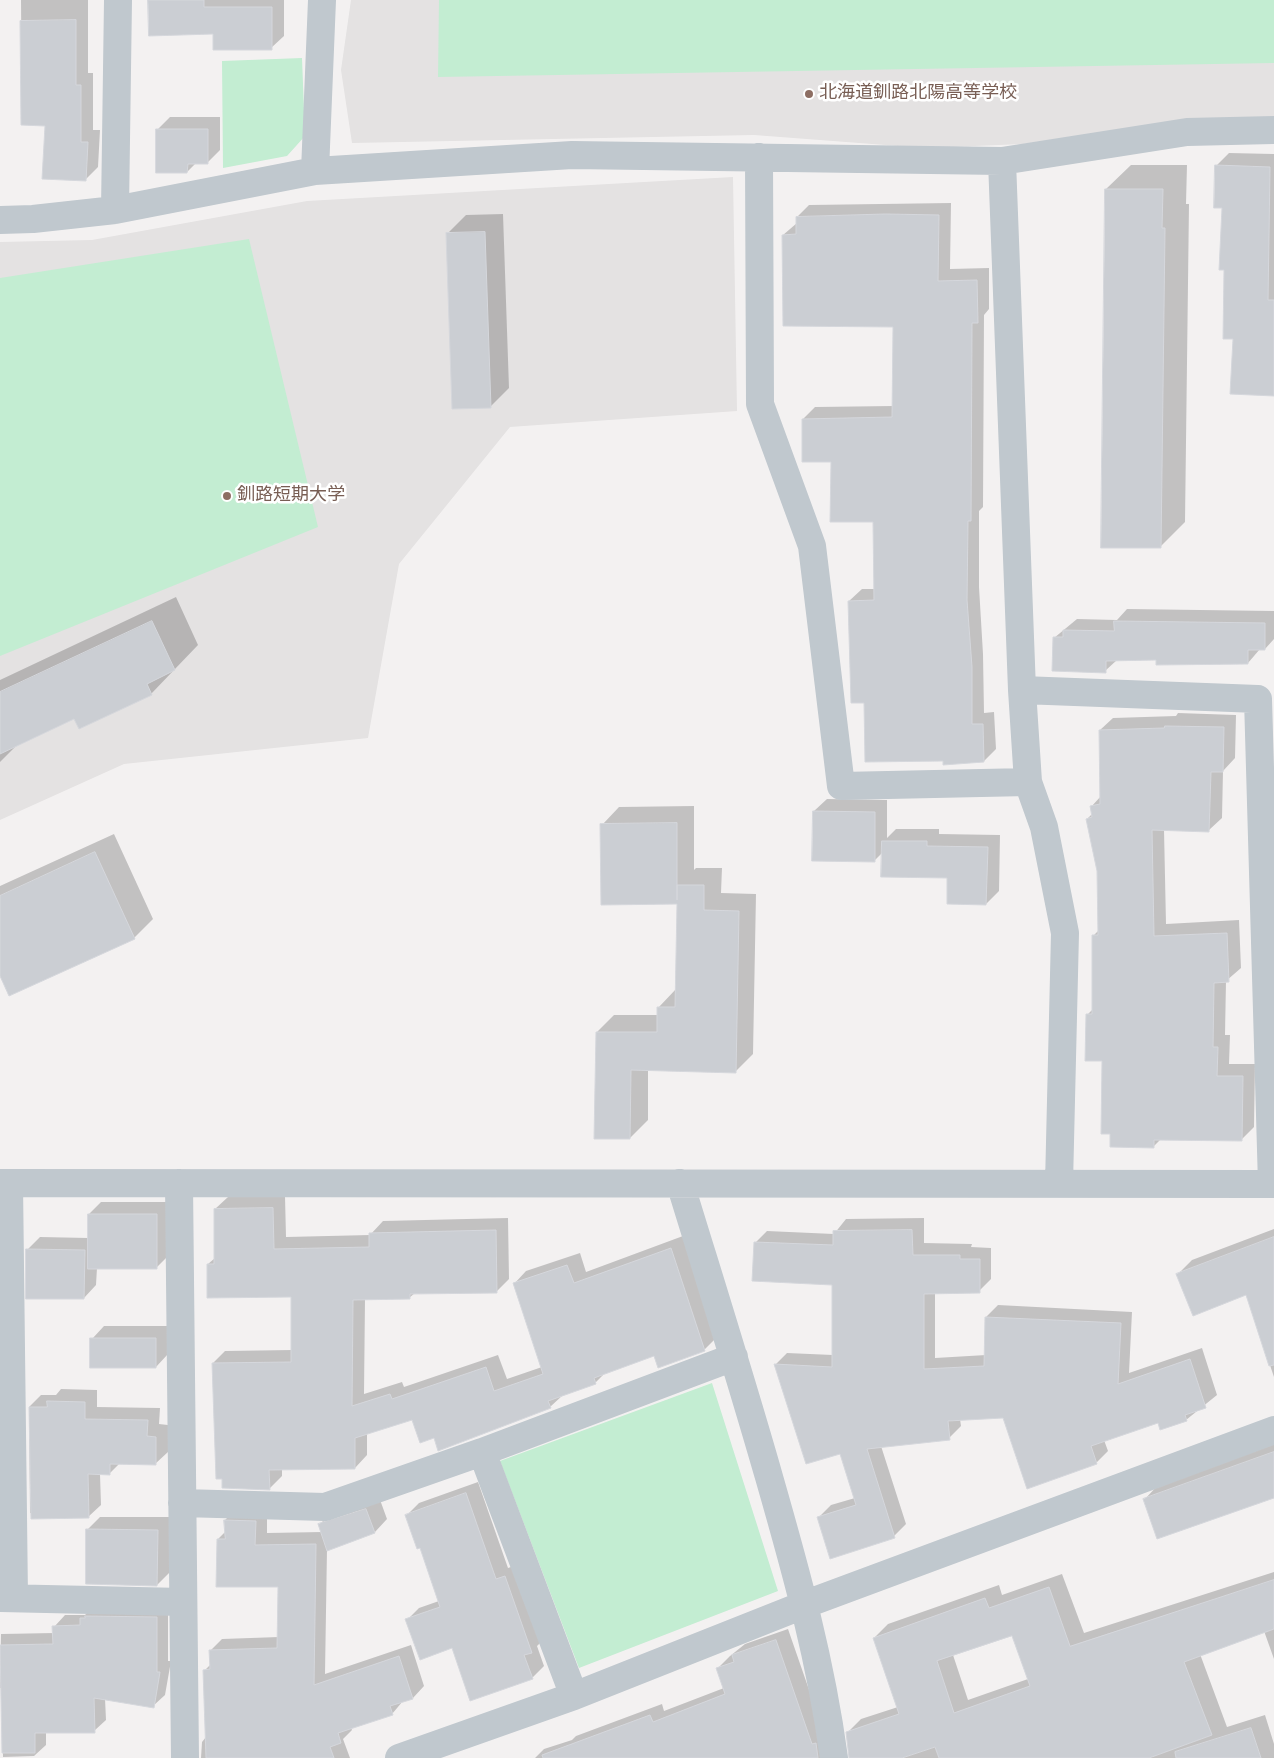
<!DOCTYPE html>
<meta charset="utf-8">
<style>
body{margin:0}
canvas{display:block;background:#f3f1f1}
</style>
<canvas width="1274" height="1758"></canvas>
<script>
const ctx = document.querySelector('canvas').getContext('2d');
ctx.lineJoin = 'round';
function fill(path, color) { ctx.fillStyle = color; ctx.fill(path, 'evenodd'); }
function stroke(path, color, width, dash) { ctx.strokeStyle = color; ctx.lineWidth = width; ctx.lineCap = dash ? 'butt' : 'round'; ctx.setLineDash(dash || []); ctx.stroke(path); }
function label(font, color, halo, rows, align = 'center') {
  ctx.font = font + ' "Nunito Sans","Noto Sans JP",sans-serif'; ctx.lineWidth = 5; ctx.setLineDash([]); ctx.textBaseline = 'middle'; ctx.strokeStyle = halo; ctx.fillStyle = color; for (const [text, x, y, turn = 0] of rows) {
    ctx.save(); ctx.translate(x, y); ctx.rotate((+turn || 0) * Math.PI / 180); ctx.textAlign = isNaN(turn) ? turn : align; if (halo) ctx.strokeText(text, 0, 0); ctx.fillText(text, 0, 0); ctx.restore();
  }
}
fill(new Path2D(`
 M 351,0 L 1274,0 L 1274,120 L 1197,118 L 1023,144 L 925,148 L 754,135 L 352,143 L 341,70 Z
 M 733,177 L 737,411 L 510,427 L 399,564 L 368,738 L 124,764 L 0,820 L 0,242 L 92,240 L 307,201 Z`), '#e4e2e2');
fill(new Path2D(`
 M 439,0 L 1274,0 L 1274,63 L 438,77 Z
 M 302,58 L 305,136 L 287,156 L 223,168 L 222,61 Z
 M 249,239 L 318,527 L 0,656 L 0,278 Z
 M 712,1383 L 778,1591 L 579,1668 L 500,1461 Z`), '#c3edd2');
fill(new Path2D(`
 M 21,0 L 88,0 L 88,73 L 93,73 L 93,130 L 100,130 L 98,167 L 85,180 L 46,124 L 22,124 Z
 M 149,0 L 284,0 L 284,36 L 271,48 L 214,32 Z
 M 170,117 L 220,117 L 220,150 L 207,163 L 196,163 L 187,172 L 157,130 Z
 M 1229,153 L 1274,154 L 1274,395 L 1234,338 L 1226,269 L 1223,207 L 1216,166 Z
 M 1131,165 L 1187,165 L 1186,204 L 1189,204 L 1185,522 L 1160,547 L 1106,189 Z
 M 951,203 L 950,269 L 989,268 L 989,309 L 984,315 L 983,507 L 979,511 L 979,587 L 983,654 L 984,713 L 994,712 L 996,749 L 984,761 L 944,759 L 865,701 L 849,601 L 862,589 L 875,589 L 874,521 L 803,419 L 815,407 L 893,406 L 894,325 L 783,235 L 797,223 L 797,217 L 809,205 Z
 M 503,214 L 509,388 L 490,407 L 447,234 L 466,215 Z
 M 176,597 L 198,645 L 151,694 L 75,718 L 16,746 L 0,762 L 0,680 Z
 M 1127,609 L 1274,611 L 1274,639 L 1265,649 L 1260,649 L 1248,663 L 1158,659 L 1117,660 L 1105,671 L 1054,638 L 1077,619 L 1117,620 Z
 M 1178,713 L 1236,715 L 1235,758 L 1223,771 L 1222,818 L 1209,830 L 1164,829 L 1166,924 L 1239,920 L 1241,968 L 1226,981 L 1225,1035 L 1230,1035 L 1229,1064 L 1255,1064 L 1254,1127 L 1241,1140 L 1161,1139 L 1153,1147 L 1111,1133 L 1103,1060 L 1087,1015 L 1093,1009 L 1093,936 L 1100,929 L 1099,871 L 1087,819 L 1092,814 L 1091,807 L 1101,796 L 1100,730 L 1113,718 L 1176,716 Z
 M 827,799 L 887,800 L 887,838 L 896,829 L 939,829 L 939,834 L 1000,835 L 999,891 L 986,904 L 949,877 L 883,852 L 874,861 L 814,811 Z
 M 694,806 L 694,870 L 696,868 L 722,868 L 721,893 L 756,894 L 753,1054 L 736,1071 L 648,1069 L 648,1120 L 630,1138 L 597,1032 L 614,1015 L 658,1015 L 658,1008 L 676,989 L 678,903 L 602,825 L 619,807 Z
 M 114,834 L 153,919 L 134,938 L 0,973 L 0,886 Z
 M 285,1196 L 286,1237 L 370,1235 L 383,1221 L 508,1218 L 509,1279 L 496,1292 L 415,1293 L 409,1298 L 365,1299 L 364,1394 L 402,1382 L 404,1387 L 498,1355 L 507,1379 L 542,1367 L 514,1284 L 526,1271 L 580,1253 L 586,1272 L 683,1236 L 716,1338 L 704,1350 L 655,1354 L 606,1372 L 595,1383 L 563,1395 L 550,1407 L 435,1437 L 412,1418 L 367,1433 L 367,1455 L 355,1468 L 282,1469 L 282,1476 L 269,1489 L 213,1363 L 225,1351 L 292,1350 L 293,1296 L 208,1264 L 215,1258 L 215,1209 L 228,1197 Z
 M 101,1202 L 169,1202 L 169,1255 L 156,1268 L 97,1268 L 96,1285 L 84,1298 L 27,1250 L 40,1237 L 89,1238 L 89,1214 Z
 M 924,1218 L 924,1243 L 972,1244 L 971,1247 L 991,1248 L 991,1279 L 979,1291 L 935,1293 L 935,1358 L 986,1355 L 986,1317 L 998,1305 L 1132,1312 L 1129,1373 L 1202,1348 L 1217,1395 L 1186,1420 L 1159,1421 L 1104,1440 L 1108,1451 L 1096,1463 L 1004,1417 L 960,1419 L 961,1426 L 949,1438 L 881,1446 L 906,1524 L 894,1536 L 819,1517 L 831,1505 L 855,1498 L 840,1452 L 775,1365 L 787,1353 L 833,1355 L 834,1284 L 755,1243 L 767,1231 L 834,1234 L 846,1219 Z
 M 1274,1229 L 1274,1377 L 1246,1294 L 1178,1274 L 1192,1260 Z
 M 104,1326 L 169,1326 L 168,1354 L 156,1367 L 92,1339 Z
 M 61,1389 L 97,1390 L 97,1407 L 160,1408 L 159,1424 L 168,1425 L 168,1452 L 155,1464 L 120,1463 L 109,1474 L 100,1474 L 101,1505 L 88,1517 L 30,1513 L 29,1407 L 41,1395 L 56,1395 Z
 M 1274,1443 L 1274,1496 L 1145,1499 L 1158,1485 Z
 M 478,1482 L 508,1568 L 517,1565 L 543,1640 L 537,1646 L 544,1666 L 532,1678 L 453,1646 L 407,1620 L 419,1608 L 439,1601 L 421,1547 L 407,1515 L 419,1503 Z
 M 379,1497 L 387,1519 L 375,1532 L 327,1549 L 325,1674 L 411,1645 L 424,1686 L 413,1698 L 403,1701 L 392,1714 L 351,1727 L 352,1730 L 343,1739 L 350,1758 L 201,1758 L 202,1742 L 206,1737 L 205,1670 L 211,1664 L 210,1651 L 222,1639 L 279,1637 L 279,1586 L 218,1539 L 225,1532 L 225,1520 L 237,1508 L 267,1509 L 267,1533 L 322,1532 L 319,1525 L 332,1512 Z
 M 100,1517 L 170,1517 L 170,1572 L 157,1585 L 88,1529 Z
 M 1274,1572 L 1274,1659 L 1264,1631 L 1200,1654 L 1227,1727 L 1265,1715 L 1274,1744 L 1274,1758 L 850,1758 L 847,1733 L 861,1719 L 898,1707 L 874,1638 L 888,1624 L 999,1585 L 1002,1595 L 1062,1574 L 1084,1633 ZM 1013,1634 L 1028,1679 L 968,1700 L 953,1655 Z
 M 168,1606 L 168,1661 L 171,1661 L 165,1695 L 153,1706 L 105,1698 L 106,1720 L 94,1731 L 46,1732 L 46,1745 L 34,1756 L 3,1757 L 2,1688 L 0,1688 L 1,1634 L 54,1633 L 54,1627 L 65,1615 L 85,1615 L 93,1607 Z
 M 788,1629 L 824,1733 L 837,1758 L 535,1758 L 544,1749 L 572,1740 L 576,1736 L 662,1704 L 664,1711 L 724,1688 L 718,1668 L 730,1656 L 745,1644 Z`), '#0003');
const building = new Path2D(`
 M 148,0 L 204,0 L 204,7 L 272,7 L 272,50 L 213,50 L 213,34 L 149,36 Z
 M 76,20 L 76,85 L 81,85 L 81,142 L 88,142 L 86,181 L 42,179 L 45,126 L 21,125 L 20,21 Z
 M 156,129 L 208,129 L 208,164 L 188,164 L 187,173 L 156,173 Z
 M 1215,165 L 1270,167 L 1268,300 L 1274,300 L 1274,396 L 1230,394 L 1233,339 L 1223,339 L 1224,270 L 1219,270 L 1222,208 L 1214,208 Z
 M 1105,189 L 1163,189 L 1162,228 L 1165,228 L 1161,548 L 1101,548 Z
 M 886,214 L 939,215 L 938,281 L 977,280 L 978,323 L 972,323 L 971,521 L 968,521 L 967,600 L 972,667 L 972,724 L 983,724 L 984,762 L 943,765 L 943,761 L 865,762 L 864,703 L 851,703 L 848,601 L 874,600 L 873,522 L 830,522 L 831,462 L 802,462 L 802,419 L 892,417 L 893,327 L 783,326 L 782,235 L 796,234 L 796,217 Z
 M 485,232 L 491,408 L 452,409 L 446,233 Z
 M 152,621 L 175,670 L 147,684 L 152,695 L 79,729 L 74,719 L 0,754 L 0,692 Z
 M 1114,621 L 1265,623 L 1265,650 L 1248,650 L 1248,664 L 1156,665 L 1156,660 L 1106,661 L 1106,673 L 1052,671 L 1053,637 L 1063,637 L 1063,630 L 1114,631 Z
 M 1165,726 L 1224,727 L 1223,772 L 1211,772 L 1209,832 L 1152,830 L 1154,936 L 1227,933 L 1229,982 L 1214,983 L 1213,1047 L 1218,1047 L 1217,1076 L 1243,1076 L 1242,1141 L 1154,1140 L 1154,1148 L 1110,1147 L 1110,1134 L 1101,1134 L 1102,1061 L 1085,1061 L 1086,1014 L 1092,1014 L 1092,935 L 1098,935 L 1097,871 L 1086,819 L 1092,817 L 1090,806 L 1100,804 L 1099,730 L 1164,728 Z
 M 813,811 L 875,812 L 875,862 L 812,861 Z
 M 677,823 L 677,900 L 677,885 L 704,885 L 704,910 L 739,911 L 736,1073 L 631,1070 L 630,1139 L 594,1139 L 596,1032 L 657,1032 L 657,1007 L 675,1007 L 677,904 L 601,905 L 600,824 Z
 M 882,841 L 927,841 L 927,846 L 988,847 L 986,905 L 947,904 L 947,878 L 881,877 Z
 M 95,852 L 135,939 L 9,996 L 0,976 L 0,896 Z
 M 273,1208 L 274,1249 L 369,1247 L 369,1233 L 496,1230 L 497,1293 L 410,1294 L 410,1299 L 353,1300 L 352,1406 L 390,1394 L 392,1399 L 486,1367 L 494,1391 L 543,1374 L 513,1283 L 567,1265 L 574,1283 L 671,1248 L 705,1351 L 658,1368 L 654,1356 L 594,1378 L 596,1384 L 548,1401 L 551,1408 L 438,1451 L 434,1438 L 420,1443 L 412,1420 L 355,1438 L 355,1469 L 269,1470 L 270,1490 L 222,1488 L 222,1479 L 216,1479 L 212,1363 L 291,1362 L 291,1297 L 207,1298 L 207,1264 L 214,1264 L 214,1209 Z
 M 88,1214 L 157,1214 L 157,1269 L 88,1269 Z
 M 912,1230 L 913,1255 L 960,1255 L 960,1259 L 980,1259 L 980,1293 L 924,1294 L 924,1369 L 984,1366 L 985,1317 L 1121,1323 L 1118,1384 L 1190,1359 L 1206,1408 L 1185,1415 L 1187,1421 L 1160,1430 L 1158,1423 L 1091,1446 L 1097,1464 L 1027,1489 L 1003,1418 L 948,1421 L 950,1440 L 867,1449 L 895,1538 L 830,1559 L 817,1517 L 856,1505 L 840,1454 L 806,1464 L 774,1364 L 832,1367 L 832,1285 L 752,1281 L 754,1242 L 833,1245 L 833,1231 Z
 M 1274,1237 L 1274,1365 L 1269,1366 L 1246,1295 L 1193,1316 L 1176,1274 Z
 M 26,1249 L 85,1250 L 84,1299 L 26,1299 Z
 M 90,1338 L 156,1338 L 156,1368 L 90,1368 Z
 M 47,1401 L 85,1402 L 85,1419 L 148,1420 L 147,1436 L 156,1437 L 156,1465 L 110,1464 L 110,1475 L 88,1474 L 89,1518 L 31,1519 L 29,1407 L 47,1407 Z
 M 1274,1452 L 1274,1498 L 1157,1539 L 1143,1499 Z
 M 466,1493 L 496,1579 L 505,1576 L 532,1653 L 524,1655 L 533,1679 L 470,1701 L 452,1648 L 420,1660 L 405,1619 L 440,1607 L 420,1548 L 417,1549 L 405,1515 Z
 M 366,1509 L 375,1533 L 327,1551 L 318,1524 Z
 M 224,1520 L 256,1521 L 255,1545 L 316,1544 L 314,1685 L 399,1656 L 413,1699 L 390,1706 L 393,1715 L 338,1733 L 341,1743 L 330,1747 L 334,1758 L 206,1758 L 203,1670 L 210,1669 L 209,1650 L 277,1648 L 278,1587 L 216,1587 L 217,1539 L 225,1539 Z
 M 86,1529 L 158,1530 L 157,1586 L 86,1584 Z
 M 1274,1580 L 1274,1629 L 1184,1662 L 1212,1735 L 1149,1758 L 939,1758 L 935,1747 L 902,1758 L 849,1758 L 846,1732 L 899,1714 L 873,1638 L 985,1598 L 989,1608 L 1049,1587 L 1070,1646 ZM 1012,1636 L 1030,1686 L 954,1713 L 937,1661 Z
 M 85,1616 L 157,1617 L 157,1672 L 160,1672 L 154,1708 L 94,1698 L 95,1733 L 35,1733 L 35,1753 L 2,1753 L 0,1645 L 53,1644 L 52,1626 L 80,1625 L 80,1618 L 85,1618 Z
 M 776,1640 L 812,1744 L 816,1743 L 818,1758 L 543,1758 L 542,1755 L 650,1715 L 653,1722 L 725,1694 L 716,1668 L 734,1662 L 732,1655 Z
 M 1251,1728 L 1261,1758 L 1176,1758 L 1175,1752 Z`);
fill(building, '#cbced3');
stroke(building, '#d5d7dc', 1);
stroke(new Path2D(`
 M 759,157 L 760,404 L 812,546 L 841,786 L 1028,782
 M 1002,161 L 1022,690 L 1028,782 L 1044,827 L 1065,933 L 1059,1184
 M 315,171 L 322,0
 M 115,210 L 118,0
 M 0,220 L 33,219 L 115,210 L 315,171 L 572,155 L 1002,161 L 1187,132 L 1274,130
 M 1022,690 L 1258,699 L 1272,1184
 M 0,1183 L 1274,1184
 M 9,1183 L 14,1598
 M 179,1183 L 185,1758
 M 680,1183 C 710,1281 741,1379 769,1477 C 796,1571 821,1661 834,1758
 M 482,1452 L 574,1696
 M 182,1503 L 325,1507 L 482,1452 L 734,1357
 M 0,1598 L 183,1602
 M 399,1758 L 574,1696 L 806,1604 L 1274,1430`), '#c0c8ce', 28);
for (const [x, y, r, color] of [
 [809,94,5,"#8d6e63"],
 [227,496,5,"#8d6e63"]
]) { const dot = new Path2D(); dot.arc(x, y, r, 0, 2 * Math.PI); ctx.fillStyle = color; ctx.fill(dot); stroke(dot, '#fff', 2); }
label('18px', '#785e54', '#fff', [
 ["北海道釧路北陽高等学校",819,94],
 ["釧路短期大学",237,496]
], 'left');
</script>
